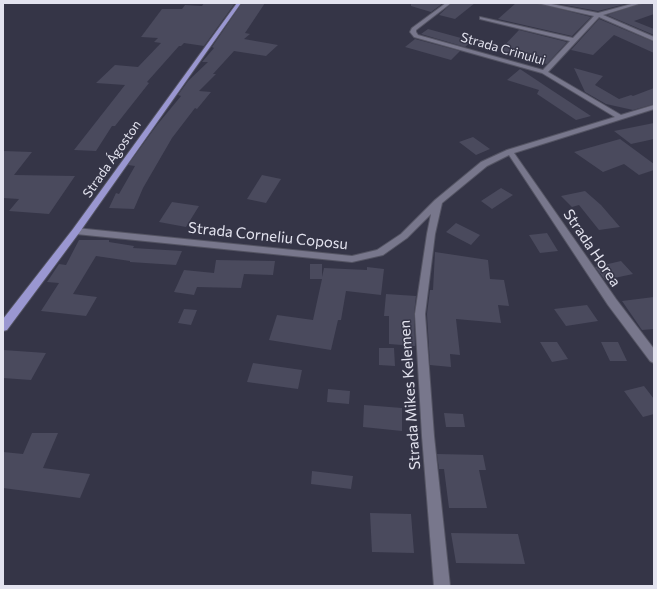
<!DOCTYPE html>
<meta charset="utf-8">
<style>
body{margin:0}
#map{position:relative;width:657px;height:589px;overflow:hidden;background:#353547;font-family:Commissioner,sans-serif}
canvas{display:block}
.frame{position:absolute;inset:0;border:4px solid #e3e3ef;pointer-events:none}
</style>
<div id="map">
<canvas width="657" height="589"></canvas>
<div class="frame"></div>
</div>
<script>
const ctx = document.querySelector('canvas').getContext('2d');
ctx.lineJoin = 'round';
function fillPath(path, color) {
  ctx.fillStyle = color;
  ctx.fill(path, 'evenodd');
}
function toPath(rows) {
  const path = new Path2D();
  for (const r of rows) {
    path.moveTo(r[0], r[1]);
    for (let i = 2; i < r.length; i += 2) path.lineTo(r[i], r[i + 1]);
  }
  return path;
}
function strokePath(path, color, width, dash) {
  ctx.strokeStyle = color;
  ctx.lineWidth = width;
  ctx.lineCap = dash ? 'butt' : 'round';
  ctx.setLineDash(dash || []);
  ctx.stroke(path);
}
function label(font, color, halo, rows, align = 'center') {
  ctx.font = font + ' Commissioner,sans-serif';
  ctx.lineWidth = 3;
  ctx.setLineDash([]);
  ctx.textBaseline = 'middle';
  ctx.strokeStyle = halo;
  ctx.fillStyle = color;
  for (const [text, x, y, turn = 0] of rows) {
    ctx.save();
    ctx.translate(x, y);
    ctx.rotate((+turn || 0) * Math.PI / 180);
    ctx.textAlign = isNaN(turn) ? turn : align;
    if (halo) ctx.strokeText(text, 0, 0);
    ctx.fillText(text, 0, 0);
    ctx.restore();
  }
}
const building = toPath([
 [204,3,235,3,204,46,184,43,181,46,179,46,147,82,149,83,115,126,112,126,96,151,74,150,125,85,96,83,115,65,138,67,161,43,154,42,158,38,141,37,162,9,182,9,185,5,202,6],
 [242,3,265,3,245,33,250,34,244,39,278,45,266,56,234,51,213,74,216,74,199,91,211,92,197,109,195,108,172,138,143,188,134,209,109,208,116,193,119,194,135,166,128,165,157,125,181,96,178,95,188,81,208,62,202,62,214,48,212,47],
 [411,3,443,3,431,12,411,6],
 [452,3,475,3,455,19,439,15],
 [516,3,536,3,591,17,572,36,498,19],
 [554,3,629,3,598,11],
 [643,3,654,3,654,14,634,21,654,29,654,35,607,15],
 [599,19,654,42,654,53,614,35,593,55,571,50],
 [428,29,472,41,465,47,421,34],
 [519,30,567,42,547,64,500,50],
 [415,39,460,51,451,60,405,47],
 [574,68,603,76,595,85,619,99,631,95,633,96,654,88,654,104,633,110,606,104,585,92],
 [520,69,553,91,591,116,576,120,537,94,539,90,507,80],
 [654,123,654,139,631,144,614,131],
 [473,137,490,149,476,155,459,142],
 [620,139,654,164,654,170,639,175,624,164,603,172,574,152],
 [3,151,32,152,14,175,75,176,49,214,9,211,19,199,3,198],
 [262,175,281,179,266,203,247,199],
 [501,188,513,195,492,209,481,201],
 [585,191,601,205,620,227,599,230,579,205,572,207,561,196],
 [172,202,199,206,186,227,159,222],
 [456,223,480,235,471,245,446,232],
 [547,233,558,251,540,253,529,235],
 [79,240,109,240,109,242,134,246,133,248,182,251,176,265,130,262,130,261,96,256,73,294,97,297,86,316,41,311,59,283,47,282,59,264,66,265],
 [435,252,488,260,490,279,504,280,509,306,498,305,501,323,456,319,460,355,450,354,451,367,430,365,427,314,430,290,433,290],
 [216,260,275,261,273,275,244,274,241,288,197,287,194,295,174,292,184,270,214,273],
 [621,261,633,274,605,280,595,267],
 [310,264,322,264,322,277,324,268,367,270,367,267,384,269,381,295,346,291,341,320,338,320,331,350,269,340,277,315,313,320,322,279,310,279],
 [386,294,416,296,414,314,415,346,389,344,389,316,384,316],
 [654,297,654,329,642,330,622,301],
 [587,305,598,321,566,326,554,309],
 [184,309,197,310,191,325,178,323],
 [540,342,557,342,568,359,552,362],
 [601,342,618,342,627,361,610,361],
 [379,348,394,348,395,366,379,365],
 [3,350,46,353,31,380,3,378],
 [253,363,302,370,298,389,247,382],
 [644,386,654,399,654,414,643,417,624,391],
 [328,389,350,391,349,404,327,402],
 [364,405,402,408,402,431,363,427],
 [444,413,463,414,465,427,446,427],
 [32,433,58,433,43,468,90,474,80,498,3,488,3,452,23,454],
 [437,454,483,455,486,470,479,470,487,508,449,508,444,469,439,469],
 [312,471,353,476,351,489,311,484],
 [370,513,411,514,414,553,372,552],
 [451,533,518,534,525,564,456,563]
]);
const minor = toPath([
 [446,3,451,3,416,30,416,32,418,35,543,70,570,41,480,19,480,17,573,38,594,16,537,3,546,3,598,13,635,3,642,3,603,15,654,37,654,41,599,17,548,72,621,115,654,105,654,109,514,153,616,299,654,349,654,363,650,361,608,305,509,155,487,166,442,203,435,234,425,314,434,436,450,586,434,586,422,436,415,314,427,234,431,214,407,238,383,255,352,262,76,234,72,231,76,228,352,256,377,250,401,234,435,200,481,162,507,150,615,117,542,73,414,37,410,32,412,28,446,3]
]);
const major = toPath([
 [237,3,241,3,79,233,7,330,3,331,3,319,73,229,237,3]
]);
const farStreetnames = [
 ["Strada Crinului",503,49,16],
 ["Strada Ágoston",112,159,-55]
];
const streetNames = [
 ["Strada Corneliu Coposu",268,236,6],
 ["Strada Horea",592,248,56],
 ["Strada Mikes Kelemen",410,395,-94]
];
fillPath(building, '#4a4a5d');
strokePath(minor, '#545463', 2);
strokePath(major, '#545463', 2);
fillPath(minor, '#78778c');
fillPath(major, '#9a97d1');
label('13px', '#e3e3ef', '#353547', farStreetnames);
label('15px', '#e3e3ef', '#353547', streetNames);
</script>
